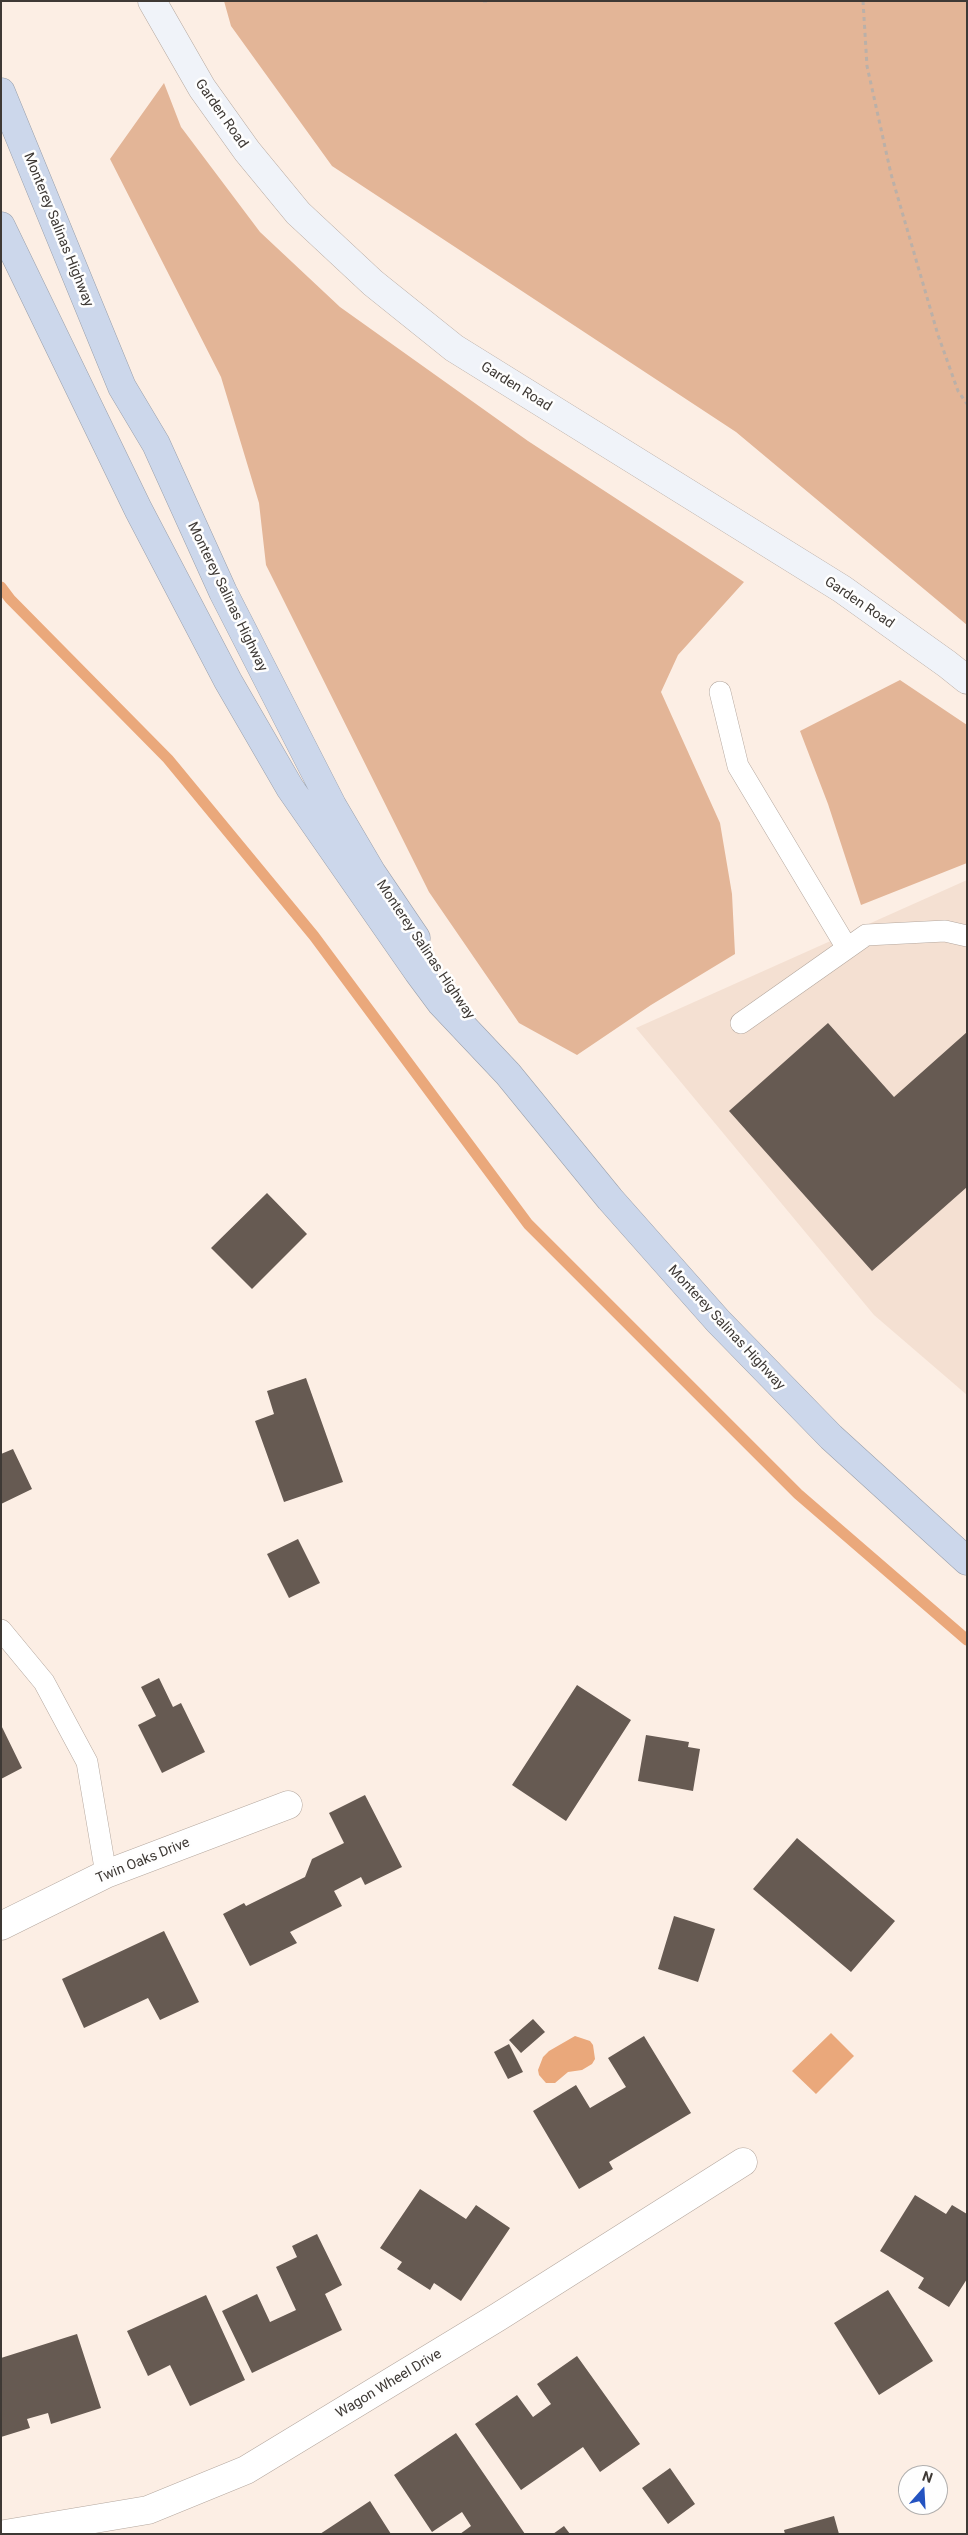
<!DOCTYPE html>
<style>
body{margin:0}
#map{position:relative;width:968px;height:2535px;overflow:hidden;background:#fceee4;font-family:Roboto,sans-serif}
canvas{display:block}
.frame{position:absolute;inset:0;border:2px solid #3e3935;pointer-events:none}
.north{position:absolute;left:898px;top:2465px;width:50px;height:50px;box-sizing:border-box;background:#fefefe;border:1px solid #b1afae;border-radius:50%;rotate:19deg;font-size:14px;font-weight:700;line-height:20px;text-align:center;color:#3e3935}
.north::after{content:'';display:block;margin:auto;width:18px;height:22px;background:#2453c1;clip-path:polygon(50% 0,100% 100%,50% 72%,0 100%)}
</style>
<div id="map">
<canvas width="968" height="2535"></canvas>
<div class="frame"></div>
<div class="north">N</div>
</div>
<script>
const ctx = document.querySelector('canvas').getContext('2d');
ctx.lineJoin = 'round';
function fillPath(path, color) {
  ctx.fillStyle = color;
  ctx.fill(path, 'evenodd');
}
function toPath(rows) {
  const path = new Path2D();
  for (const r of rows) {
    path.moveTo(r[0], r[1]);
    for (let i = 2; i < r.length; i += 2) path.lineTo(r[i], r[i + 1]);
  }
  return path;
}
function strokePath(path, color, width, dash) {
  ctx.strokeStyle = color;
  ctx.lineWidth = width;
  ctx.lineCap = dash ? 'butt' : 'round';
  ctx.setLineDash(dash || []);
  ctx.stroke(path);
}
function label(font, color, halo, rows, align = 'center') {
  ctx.font = font + ' Roboto,sans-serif';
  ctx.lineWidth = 5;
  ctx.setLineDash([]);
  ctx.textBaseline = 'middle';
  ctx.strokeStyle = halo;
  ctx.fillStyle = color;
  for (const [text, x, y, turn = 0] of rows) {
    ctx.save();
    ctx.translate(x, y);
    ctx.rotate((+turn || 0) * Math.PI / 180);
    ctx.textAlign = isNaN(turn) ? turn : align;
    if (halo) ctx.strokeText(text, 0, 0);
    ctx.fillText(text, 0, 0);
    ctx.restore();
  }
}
const built = toPath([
 [967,880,967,1395,874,1315,636,1028]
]);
const green = toPath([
 [224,1,967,1,967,625,736,432,332,166,231,26],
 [164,83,181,127,260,232,340,307,528,441,744,582,678,655,661,692,720,823,732,894,735,954,651,1005,577,1055,519,1023,429,892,266,565,259,503,221,377,110,159],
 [900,680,967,725,967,863,861,905,828,804,800,731]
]);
const water = toPath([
 [831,2033,854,2056,816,2094,792,2071],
 [575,2036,590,2041,593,2045,595,2059,592,2064,582,2070,568,2072,555,2083,546,2083,539,2075,538,2070,543,2057,549,2051]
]);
const stream = toPath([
 [1,587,10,599,168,759,314,936,528,1224,798,1494,967,1640]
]);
const building = toPath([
 [828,1023,894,1097,967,1032,967,1187,872,1271,729,1111],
 [267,1193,307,1234,252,1289,211,1248],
 [306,1378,343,1482,284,1502,255,1421,274,1414,267,1391],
 [13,1449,32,1489,1,1504,1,1454],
 [298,1539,320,1583,289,1598,267,1554],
 [159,1678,173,1707,181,1703,205,1752,162,1773,138,1725,156,1716,141,1687],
 [577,1685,631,1720,566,1821,512,1785],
 [1,1725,22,1768,1,1779],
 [646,1735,689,1742,688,1747,700,1749,693,1791,638,1781],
 [365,1795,402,1867,365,1885,361,1877,334,1891,342,1906,290,1932,297,1943,250,1966,223,1914,244,1903,246,1906,305,1877,312,1859,344,1843,329,1813],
 [797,1838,895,1921,851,1972,753,1889],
 [674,1916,715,1929,698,1982,658,1969],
 [164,1931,199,2002,160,2020,148,1998,84,2028,62,1979],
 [533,2019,545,2032,521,2053,509,2040],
 [644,2036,691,2113,609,2162,613,2169,579,2189,533,2111,576,2085,590,2108,626,2087,608,2058],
 [509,2044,523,2072,508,2079,494,2052],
 [420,2189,466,2219,476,2205,510,2228,461,2301,434,2283,430,2290,397,2269,402,2262,380,2248],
 [915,2195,946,2214,952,2205,967,2214,967,2279,949,2307,918,2288,924,2278,880,2251],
 [317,2234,342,2285,325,2294,342,2330,252,2373,222,2311,257,2294,270,2322,296,2310,276,2267,297,2257,292,2246],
 [888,2290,933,2361,879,2395,834,2323],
 [206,2295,245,2380,190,2406,170,2365,148,2376,127,2331],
 [77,2334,101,2408,51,2424,48,2413,27,2419,30,2428,1,2437,1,2358],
 [577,2356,640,2444,600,2472,583,2447,521,2490,475,2424,517,2395,533,2417,551,2404,537,2384],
 [456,2433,525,2534,460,2534,471,2526,462,2512,432,2532,394,2475],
 [670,2468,695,2504,668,2524,642,2488],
 [370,2501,391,2534,320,2534],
 [834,2516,839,2534,785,2534,784,2530],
 [564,2526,570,2534,553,2534]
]);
const path = toPath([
 [483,1,487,1],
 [863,1,867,66,891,174,938,335,958,391,967,404]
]);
const lane = toPath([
 [720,692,738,766,847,948],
 [741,1023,866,935,945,931,967,936],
 [1,1630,44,1682,87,1762,106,1874]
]);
const street = toPath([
 [1,1926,106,1874,288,1805],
 [5,2534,148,2510,246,2470,498,2317,743,2162]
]);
const secondary = toPath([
 [152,1,202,88,247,151,298,213,373,283,454,348,842,589,947,664,967,680]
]);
const highway = toPath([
 [1,92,122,387,156,444,223,592,332,805,372,873,416,938],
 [1,226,138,509,228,681,290,788,418,972,441,1003,508,1074,610,1199,718,1321,831,1437,967,1561]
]);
const streetNames = [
 ["Garden Road",221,114,55],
 ["Monterey Salinas Highway",58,230,68],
 ["Garden Road",516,387,32],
 ["Monterey Salinas Highway",227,597,64],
 ["Garden Road",859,603,34],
 ["Monterey Salinas Highway",425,950,56],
 ["Monterey Salinas Highway",726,1328,47],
 ["Twin Oaks Drive",143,1861,-22],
 ["Wagon Wheel Drive",389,2384,-31]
];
fillPath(built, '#f4e0d2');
fillPath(green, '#e3b597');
fillPath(water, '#eaa87b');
strokePath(stream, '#eaa87b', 11);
fillPath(building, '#665a52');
strokePath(lane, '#b4a79e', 22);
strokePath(street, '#b4a79e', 29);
strokePath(secondary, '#b4a79e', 29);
strokePath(highway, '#9aa0ab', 29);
strokePath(path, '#bbb0a8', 3, [4, 4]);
strokePath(lane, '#fff', 21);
strokePath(street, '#fff', 28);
strokePath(secondary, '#f0f3f9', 28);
strokePath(highway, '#ccd7eb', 28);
label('14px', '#3e3935', '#fefefe', streetNames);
</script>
